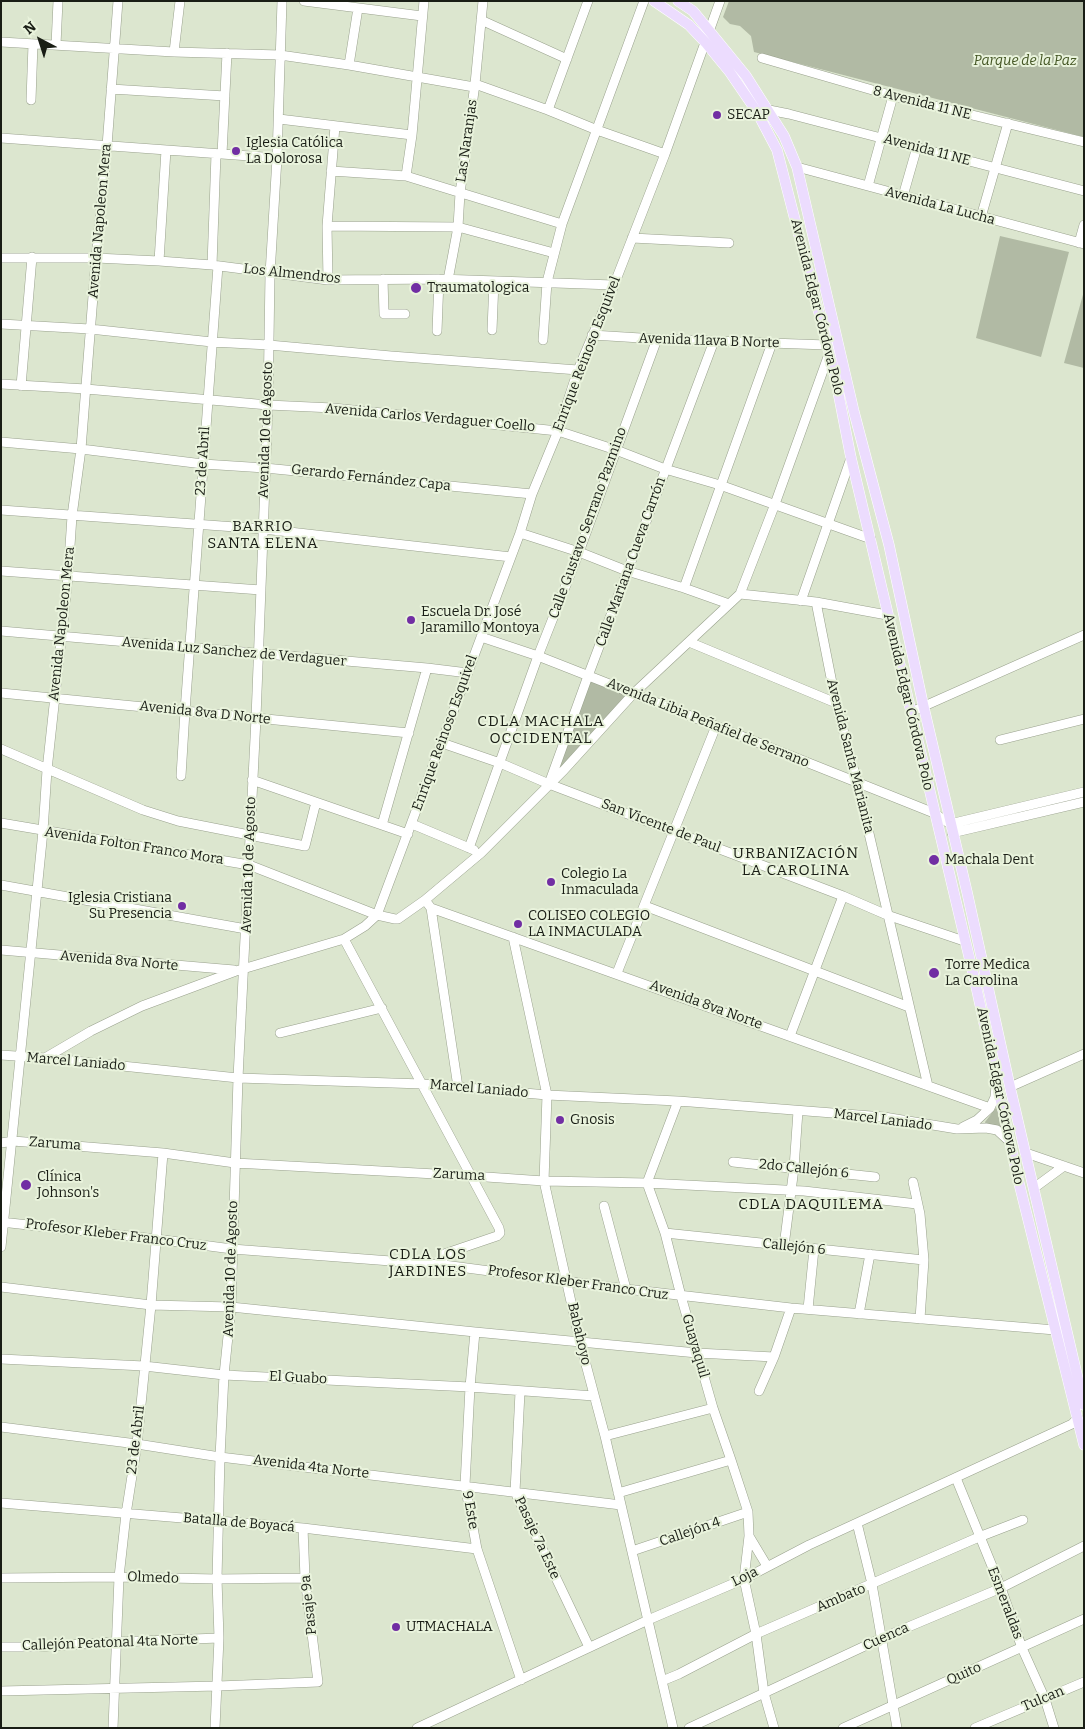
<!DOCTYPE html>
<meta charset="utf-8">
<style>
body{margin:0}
#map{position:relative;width:1085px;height:1729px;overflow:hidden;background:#dce6cf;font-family:Bitter,serif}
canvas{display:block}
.frame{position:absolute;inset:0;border:2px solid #191d15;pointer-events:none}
.north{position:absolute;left:15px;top:15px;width:50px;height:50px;-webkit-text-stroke:4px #e9f3dc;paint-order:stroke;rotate:320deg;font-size:14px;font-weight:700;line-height:20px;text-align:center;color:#191d15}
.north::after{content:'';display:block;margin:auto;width:18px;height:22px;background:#191d15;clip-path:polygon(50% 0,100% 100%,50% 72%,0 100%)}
</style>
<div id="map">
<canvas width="1085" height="1729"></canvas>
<div class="frame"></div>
<div class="north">N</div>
</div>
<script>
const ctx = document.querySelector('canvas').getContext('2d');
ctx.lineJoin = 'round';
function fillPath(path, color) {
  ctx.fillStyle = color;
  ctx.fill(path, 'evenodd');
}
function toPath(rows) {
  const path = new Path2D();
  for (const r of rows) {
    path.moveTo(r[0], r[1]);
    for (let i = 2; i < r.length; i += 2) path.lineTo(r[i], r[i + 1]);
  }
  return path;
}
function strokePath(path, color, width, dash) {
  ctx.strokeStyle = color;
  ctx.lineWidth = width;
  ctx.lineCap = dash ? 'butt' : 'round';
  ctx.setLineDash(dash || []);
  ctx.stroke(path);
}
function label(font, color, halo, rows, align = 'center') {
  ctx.font = font + ' Bitter,serif';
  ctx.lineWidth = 4;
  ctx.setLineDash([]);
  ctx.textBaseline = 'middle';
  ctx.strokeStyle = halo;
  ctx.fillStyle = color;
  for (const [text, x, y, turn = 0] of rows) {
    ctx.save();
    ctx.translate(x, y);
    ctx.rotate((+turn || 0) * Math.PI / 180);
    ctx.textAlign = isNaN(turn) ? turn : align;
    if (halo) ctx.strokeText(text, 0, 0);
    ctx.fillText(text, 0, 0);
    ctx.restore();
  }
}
const green = toPath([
 [729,1,1084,1,1084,137,754,52,751,36,740,26,730,24,723,17],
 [1000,236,1069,252,1041,357,976,338],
 [1084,291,1084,368,1064,363],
 [592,676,639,694,553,783],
 [999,1104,1006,1131,986,1125,985,1122]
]);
const minor = toPath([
 [304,1,422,16],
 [481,20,567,59],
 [1,42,174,52,280,55,349,65,474,87],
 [56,45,58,1],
 [174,52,180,1],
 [762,58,893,96,1084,142],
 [349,65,358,8],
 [475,84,548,110,597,130,665,154],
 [111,89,225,96],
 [31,100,33,44],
 [548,110,588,1],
 [769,110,789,114,1084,191],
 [279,119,412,135],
 [1,138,277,158],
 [222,154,227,53],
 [797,167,1084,244],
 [331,171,406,176,562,224],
 [406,176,412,135,424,1],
 [868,186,893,96],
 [903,196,917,147],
 [981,217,1008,123],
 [327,226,458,227,554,253],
 [632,238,729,243],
 [1079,243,1084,225],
 [1,258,96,258,159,261,212,265,328,280,439,279,614,285],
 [159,261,166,150],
 [212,265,216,154],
 [383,279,384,314,405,314],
 [328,280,327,226,335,126],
 [448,280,458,227,460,193,475,84,483,1],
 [1,324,90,329,212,342,269,345,391,356,578,370],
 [492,330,494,281],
 [437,331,439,279],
 [592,335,657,339,827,345],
 [543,340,547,282,562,224,644,1],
 [1,384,86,389,268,405,333,408,558,431,616,450,665,469,720,485,871,539],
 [21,386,32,257],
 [1,442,81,449,203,464,265,468,532,494],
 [1,510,263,529,511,557],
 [520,533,579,552,627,571,684,588,729,604],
 [1,571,261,590],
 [684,588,772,343],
 [740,594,816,602,887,615],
 [801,601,851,458],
 [816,602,836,703,857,782,928,1086],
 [1,631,427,668,468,673],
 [481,637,538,656,716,726,934,813,950,824,1084,792],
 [689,642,836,703],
 [1,693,409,733],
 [911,712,1084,635],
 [1000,740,1084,719],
 [442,743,500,763,549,784,843,896,887,915,964,941],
 [1,749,143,810,178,821,305,846,316,802],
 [181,776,185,711,218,266],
 [252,780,408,834],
 [550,781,588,676,714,341],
 [1,823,249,865,377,915,395,919,398,919,425,900,481,853,564,770,633,694,740,594,775,504,829,354],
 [412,824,474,850],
 [382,825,427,668],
 [952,833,1084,802],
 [469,848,538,656,579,552,657,339],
 [1,885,246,929],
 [425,900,431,908,990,1108],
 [645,906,909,1007],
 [431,908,458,1087],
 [513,937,547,1095,544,1181,580,1342,605,1436,673,1728],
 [344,939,499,1228,500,1233,497,1236,444,1254,442,1257,444,1265],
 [1,950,234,970],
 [617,973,716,726],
 [280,1033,382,1008],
 [790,1036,843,896],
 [1,1055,45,1058,238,1078,423,1084,547,1095,678,1101,884,1117,957,1129,986,1128,997,1130,1010,1142],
 [45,1058,91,1031,142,1006,236,971,344,939,365,926,377,915,520,533,532,494,558,431,578,370,614,285,665,154,720,1],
 [1010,1087,1084,1054],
 [678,1101,647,1183,665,1233,681,1296,713,1408,731,1460,748,1512,749,1536,767,1566],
 [963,1127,977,1120,990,1108,995,1097,996,1086],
 [1,1143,13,1141,163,1153,235,1163,472,1176,544,1181,647,1183,804,1191,917,1204],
 [1026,1153,1084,1173],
 [733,1162,875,1177],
 [913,1182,920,1214,924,1260,920,1319],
 [1034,1188,1064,1166],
 [604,1206,626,1289],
 [1,1222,156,1239,232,1249,444,1265,626,1289,791,1308,1055,1330,1066,1327],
 [665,1233,924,1260],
 [784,1246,794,1168,798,1111],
 [1,1247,43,831,47,770,68,576,72,516,81,449,96,258,107,146,118,1],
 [1,1287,151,1305,231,1307,475,1332,697,1353,774,1357],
 [808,1309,814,1249],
 [859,1314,870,1254],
 [475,1332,470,1387,465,1485,477,1549,521,1680],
 [1,1359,144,1366,224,1375,470,1387,594,1396],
 [759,1391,774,1357,791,1308],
 [520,1392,515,1492,589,1647],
 [1,1427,137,1444,220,1457,621,1505],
 [605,1436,713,1408],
 [956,1478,1001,1588,1022,1648,1045,1699,1054,1728],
 [618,1493,731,1460],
 [1,1503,303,1528,477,1549],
 [857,1523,872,1584,897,1728],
 [749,1536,744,1579,756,1634,764,1693,774,1728],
 [632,1551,748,1512],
 [1,1578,119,1577,217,1579,305,1578],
 [1,1647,35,1647,115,1642,219,1638],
 [662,1681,679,1674,756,1634,979,1537,1023,1520],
 [1,1691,218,1686,318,1682,305,1578,303,1528],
 [113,1728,119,1577,126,1514,137,1444,151,1305,163,1153],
 [215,1728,219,1638,217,1579,220,1457,224,1375,231,1307,238,1078,256,718,268,405,270,274,277,158,282,1],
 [417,1728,648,1620,744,1579,809,1545,1072,1424,1078,1418],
 [689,1728,882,1638,1001,1588,1084,1546],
 [843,1728,1084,1619],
 [975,1728,1084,1682]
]);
const major = toPath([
 [654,1,689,25,706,43,729,71,757,112,777,150,834,371,851,458,976,986,1018,1179,1084,1445],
 [678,1,693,11,746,76,784,136,797,167,854,412,889,545,923,704,967,892,1010,1087,1084,1405]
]);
const markers = [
 [717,115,5,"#712ea3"],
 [236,151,5,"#712ea3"],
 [416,288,6,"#712ea3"],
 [411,620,5,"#712ea3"],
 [934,860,6,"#712ea3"],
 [551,882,5,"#712ea3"],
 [182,906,5,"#712ea3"],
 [518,924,5,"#712ea3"],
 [934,973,6,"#712ea3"],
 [560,1120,5,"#712ea3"],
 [26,1185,6,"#712ea3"],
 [396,1627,5,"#712ea3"]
];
const parkNames = [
 ["Parque de la Paz",1025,61]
];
const streetNames = [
 ["8 Avenida 11 NE",922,103,14],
 ["Las Naranjas",467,141,-82],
 ["Avenida 11 NE",927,150,15],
 ["Avenida La Lucha",940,206,15],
 ["Avenida Napoleon Mera",100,221,-85],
 ["Los Almendros",292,274,6],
 ["Avenida Edgar Córdova Polo",817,307,76],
 ["Avenida 11ava B Norte",709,341,2],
 ["Enrique Reinoso Esquivel",587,354,-69],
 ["Avenida Carlos Verdaguer Coello",430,418,5],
 ["Avenida 10 de Agosto",266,430,-88],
 ["23 de Abril",203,461,-86],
 ["Gerardo Fernández Capa",371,478,6],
 ["Calle Gustavo Serrano Pazmino",588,523,-70],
 ["Calle Mariana Cueva Carrón",631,562,-70],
 ["Avenida Napoleon Mera",62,624,-84],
 ["Avenida Luz Sanchez de Verdaguer",234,652,5],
 ["Avenida Edgar Córdova Polo",908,702,77],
 ["Avenida 8va D Norte",205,713,6],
 ["Avenida Libia Peñafiel de Serrano",708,723,22],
 ["Enrique Reinoso Esquivel",445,733,-70],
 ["Avenida Santa Marianita",850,756,76],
 ["San Vicente de Paul",661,826,21],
 ["Avenida Folton Franco Mora",134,846,9],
 ["Avenida 10 de Agosto",249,865,-88],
 ["Avenida 8va Norte",119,961,5],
 ["Avenida 8va Norte",706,1005,20],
 ["Marcel Laniado",76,1062,5],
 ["Marcel Laniado",479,1089,5],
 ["Avenida Edgar Córdova Polo",1000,1096,78],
 ["Marcel Laniado",883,1120,7],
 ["Zaruma",55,1144,4],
 ["2do Callejón 6",804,1169,6],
 ["Zaruma",459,1175,3],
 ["Profesor Kleber Franco Cruz",116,1235,7],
 ["Callejón 6",794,1247,6],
 ["Avenida 10 de Agosto",231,1269,-88],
 ["Profesor Kleber Franco Cruz",578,1283,8],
 ["Babahoyo",579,1334,77],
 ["Guayaquil",695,1346,74],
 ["El Guabo",298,1378,3],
 ["23 de Abril",136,1440,-83],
 ["Avenida 4ta Norte",311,1467,7],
 ["9 Este",470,1510,80],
 ["Batalla de Boyacá",239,1523,5],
 ["Callejón 4",690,1532,-19],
 ["Pasaje 7a Este",537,1538,65],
 ["Loja",745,1577,-26],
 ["Olmedo",153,1578,2],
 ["Ambato",841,1598,-23],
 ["Esmeraldas",1005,1603,69],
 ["Pasaje 9a",309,1605,-96],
 ["Cuenca",886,1637,-24],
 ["Callejón Peatonal 4ta Norte",110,1643,-2],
 ["Quito",964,1674,-24],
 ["Tulcan",1043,1699,-23]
];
const poiNames = [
 ["SECAP",727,115],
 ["Iglesia Católica",246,143],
 ["La Dolorosa",246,159],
 ["Traumatologica",427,288],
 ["Escuela Dr. José",421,612],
 ["Jaramillo Montoya",421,628],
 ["Machala Dent",945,860],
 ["Colegio La",561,874],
 ["Inmaculada",561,890],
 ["Iglesia Cristiana",172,898,"right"],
 ["Su Presencia",172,914,"right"],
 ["COLISEO COLEGIO",528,916],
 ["LA INMACULADA",528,932],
 ["Torre Medica",945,965],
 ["La Carolina",945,981],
 ["Gnosis",570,1120],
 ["Clínica",37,1177],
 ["Johnson's",37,1193],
 ["UTMACHALA",406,1627]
];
const neighbourhoodNames = [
 ["BARRIO",263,527],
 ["SANTA ELENA",263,544],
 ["CDLA MACHALA",541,722],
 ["OCCIDENTAL",541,739],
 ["URBANIZACIÓN",796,854],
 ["LA CAROLINA",796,871],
 ["CDLA DAQUILEMA",811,1205],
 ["CDLA LOS",428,1255],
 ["JARDINES",428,1272]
];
fillPath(green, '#b1baa4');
strokePath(minor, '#99a18d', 10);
strokePath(major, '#fff', 11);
strokePath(minor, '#fff', 9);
strokePath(major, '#ecdcfe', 10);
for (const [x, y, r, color] of markers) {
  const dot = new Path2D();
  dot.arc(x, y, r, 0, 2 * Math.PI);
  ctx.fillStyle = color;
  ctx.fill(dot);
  strokePath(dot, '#e9f3dc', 2);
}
label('italic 14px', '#445624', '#e9f3dc', parkNames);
label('14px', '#191d15', '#e9f3dc', streetNames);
label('14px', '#191d15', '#e9f3dc', poiNames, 'left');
ctx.letterSpacing = '1px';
label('15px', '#191d15', '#e9f3dc', neighbourhoodNames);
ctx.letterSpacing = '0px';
</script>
